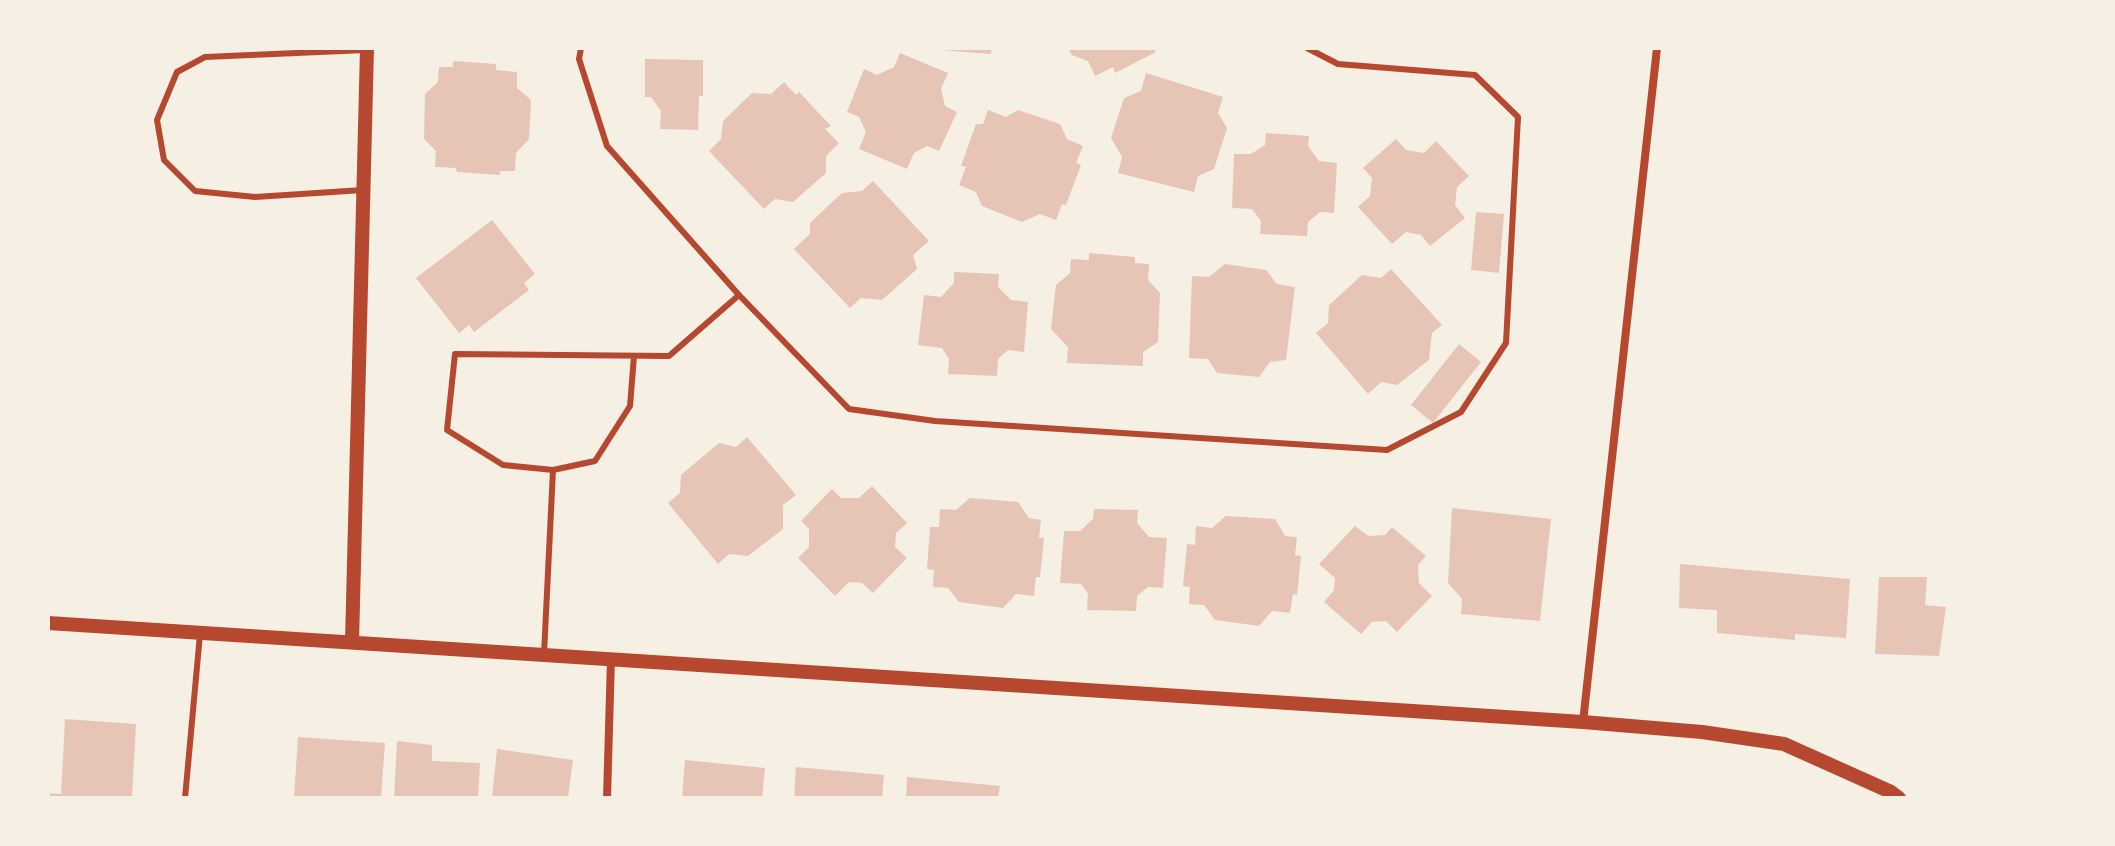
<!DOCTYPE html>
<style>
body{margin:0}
#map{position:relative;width:2115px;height:846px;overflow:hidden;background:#f6efe4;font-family:"Golos Text",sans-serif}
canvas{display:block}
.frame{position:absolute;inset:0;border:50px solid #f6efe4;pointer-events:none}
</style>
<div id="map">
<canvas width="2115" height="846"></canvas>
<div class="frame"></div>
</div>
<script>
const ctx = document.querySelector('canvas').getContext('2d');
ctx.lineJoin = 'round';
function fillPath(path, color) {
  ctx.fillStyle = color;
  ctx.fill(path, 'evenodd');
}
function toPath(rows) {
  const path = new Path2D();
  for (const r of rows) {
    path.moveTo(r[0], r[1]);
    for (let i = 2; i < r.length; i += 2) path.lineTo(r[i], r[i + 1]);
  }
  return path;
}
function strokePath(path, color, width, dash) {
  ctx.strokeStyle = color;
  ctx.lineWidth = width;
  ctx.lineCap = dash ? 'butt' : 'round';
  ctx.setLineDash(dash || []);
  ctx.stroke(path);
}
const building = toPath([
 [940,48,992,48,991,54,940,50],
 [1068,48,1154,48,1156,52,1115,73,1113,67,1095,76,1088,61,1072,55],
 [900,53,948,73,941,89,945,106,957,112,939,151,927,146,914,153,907,169,859,149,866,132,859,117,847,112,864,69,877,75,894,67],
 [645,59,703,60,703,96,699,96,698,130,660,129,661,111,651,97,645,97],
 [453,61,496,64,496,70,517,72,517,88,531,100,529,139,516,153,515,171,500,171,500,175,457,172,456,168,435,167,436,151,424,139,425,94,438,82,439,67,453,67],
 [1146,73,1223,97,1218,113,1227,128,1214,169,1198,176,1194,192,1118,173,1122,157,1111,138,1124,98,1141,91],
 [784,82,796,95,799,92,831,126,825,129,839,143,826,156,826,173,793,202,775,199,764,209,709,151,721,139,723,121,752,93,771,94],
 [988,110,1006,117,1018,110,1060,124,1067,139,1083,146,1076,163,1081,165,1066,205,1062,204,1056,220,1040,214,1022,222,982,206,976,192,959,185,966,167,961,166,976,124,983,124],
 [1266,133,1309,136,1308,146,1319,161,1337,163,1334,213,1320,212,1308,222,1307,236,1260,234,1261,221,1252,209,1232,208,1234,154,1251,154,1265,145],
 [1396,139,1406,150,1424,153,1436,141,1469,176,1457,187,1455,205,1465,218,1430,246,1421,235,1406,232,1392,244,1358,207,1370,196,1372,178,1363,168],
 [873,181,929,241,913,255,917,269,882,300,861,298,850,308,794,249,810,234,810,223,842,193,862,191],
 [1476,212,1504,214,1499,273,1471,270],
 [492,220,535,274,524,283,529,290,474,332,469,325,459,333,416,278],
 [1089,253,1135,257,1135,263,1149,264,1148,280,1160,293,1158,342,1143,352,1143,366,1067,363,1068,347,1051,329,1056,285,1070,273,1071,259,1089,260],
 [1225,264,1266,270,1277,284,1295,287,1286,360,1270,362,1259,377,1217,373,1208,359,1189,358,1192,276,1209,277],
 [1391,269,1442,325,1432,333,1429,360,1397,385,1381,382,1368,394,1316,333,1328,323,1329,305,1362,275,1381,278],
 [954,272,999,274,998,287,1011,300,1028,302,1024,352,1008,350,998,359,997,376,948,374,949,359,942,348,918,345,924,295,941,297,954,283],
 [1459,344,1481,362,1433,423,1411,405],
 [747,437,796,495,783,505,783,529,748,556,729,554,718,564,668,503,680,493,681,475,719,443,736,447],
 [872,486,907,523,896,533,895,547,907,558,873,593,862,583,849,582,835,596,798,558,809,547,809,529,801,521,832,489,841,498,859,498],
 [970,498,1018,502,1029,518,1041,520,1039,538,1044,538,1040,577,1036,577,1034,596,1016,594,1003,608,959,602,948,588,933,587,934,570,927,569,930,527,939,527,940,509,956,510],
 [1452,508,1551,519,1540,621,1461,614,1462,599,1448,583],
 [1094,509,1138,510,1137,523,1149,537,1167,538,1163,588,1148,587,1137,596,1136,611,1087,610,1088,594,1081,584,1060,583,1064,531,1080,531,1093,519],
 [1226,516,1275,519,1285,536,1297,537,1295,555,1301,556,1297,595,1293,594,1290,613,1272,611,1259,626,1215,620,1204,605,1189,604,1190,587,1183,586,1187,544,1195,545,1196,526,1212,528],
 [1355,526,1368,536,1385,535,1392,527,1426,556,1418,565,1419,583,1432,596,1397,632,1386,621,1372,622,1361,634,1324,602,1334,590,1335,578,1319,564],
 [1680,564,1850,579,1846,638,1795,634,1795,640,1717,633,1717,610,1679,608],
 [1879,577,1927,577,1925,605,1946,607,1939,656,1875,654],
 [65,719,136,724,132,798,48,798,48,793,61,794],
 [298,737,385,743,381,798,294,798],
 [397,741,432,745,432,761,480,763,478,798,394,798],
 [497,749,573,760,568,798,492,798],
 [685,760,765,768,762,798,682,798],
 [796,767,884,775,882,798,794,798],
 [907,777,1000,786,998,798,906,798]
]);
const service = toPath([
 [581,48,579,59,607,146,739,295,849,409,935,421,1387,450,1461,412,1506,343,1518,117,1475,75,1338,64,1307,48],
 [363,190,255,197,195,191,164,160,157,120,177,72,205,57,365,50],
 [553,470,595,461,630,406,634,356],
 [544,654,553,470,503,465,447,430,455,354,669,356,739,295],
 [185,798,200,634]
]);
const minor = toPath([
 [1583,722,1657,48],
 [607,798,611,659]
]);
const tertiary = toPath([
 [48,623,1583,722,1702,732,1784,744,1891,792,1899,798],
 [352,642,367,48]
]);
fillPath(building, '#e6c5b7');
strokePath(service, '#b5482f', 6);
strokePath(minor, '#b5482f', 8);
strokePath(tertiary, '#b5482f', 14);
</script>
